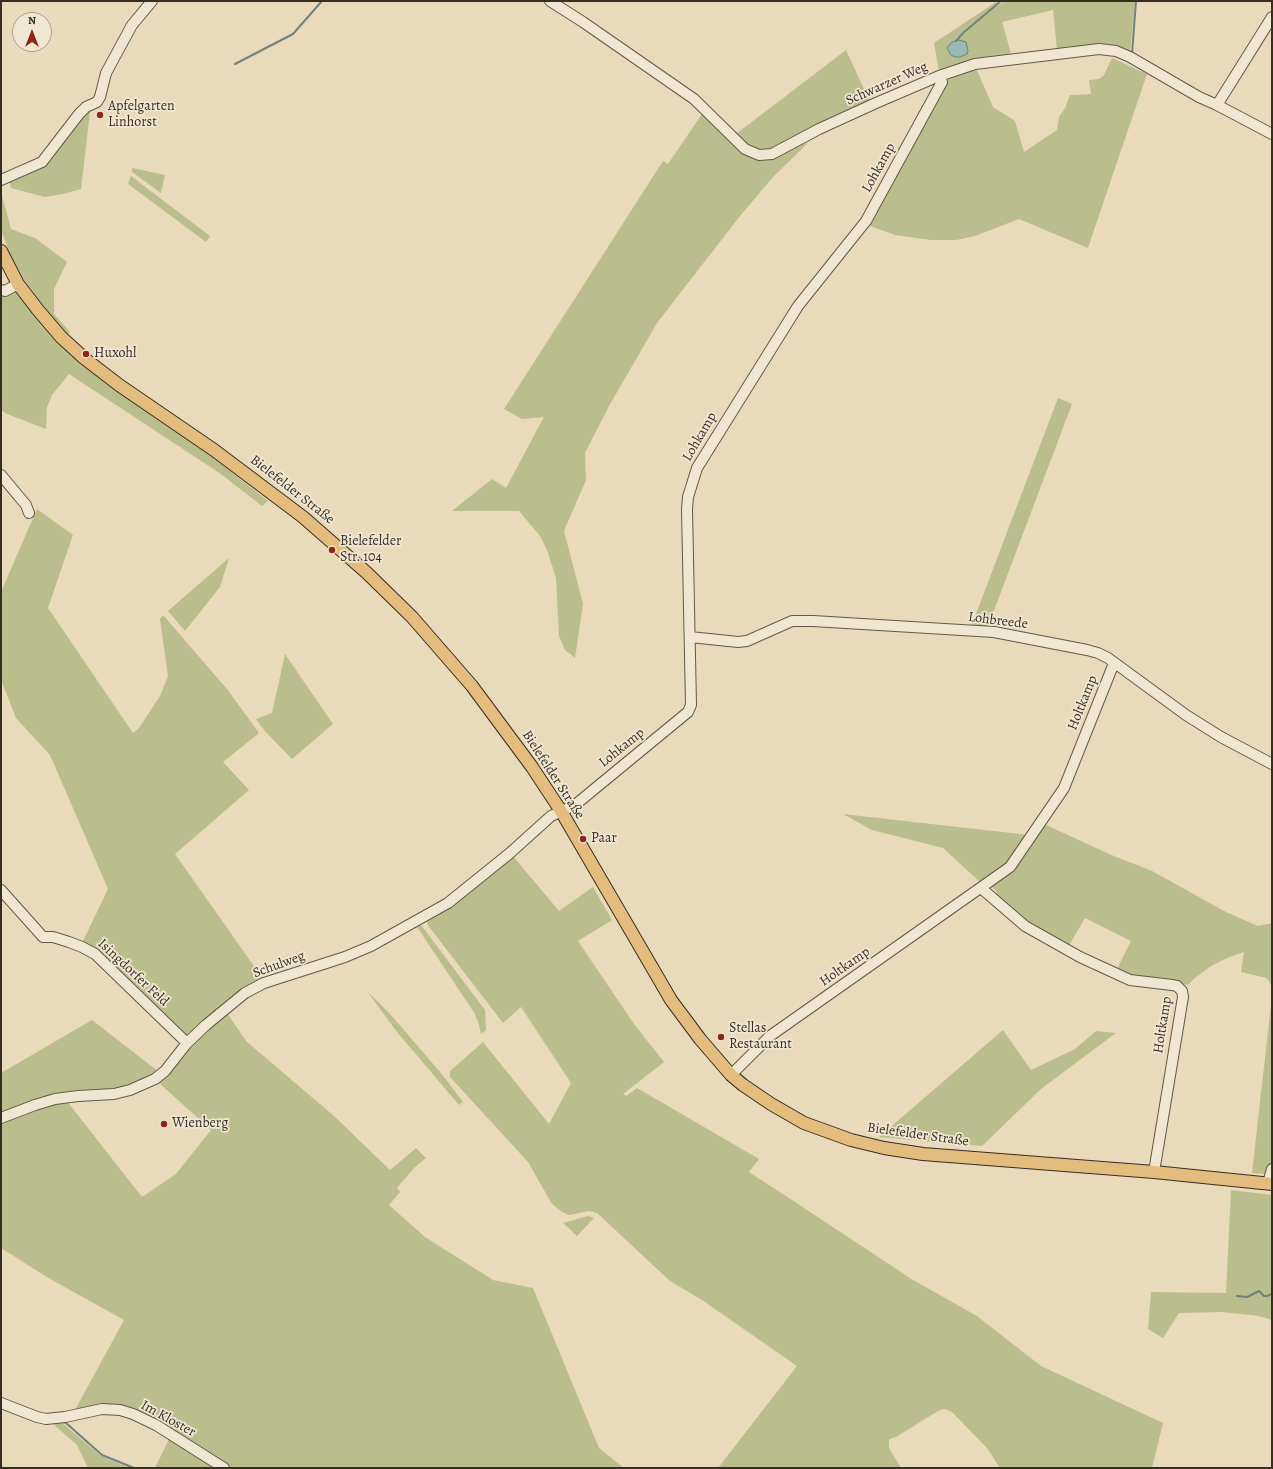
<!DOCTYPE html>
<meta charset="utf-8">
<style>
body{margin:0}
#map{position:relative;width:1273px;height:1469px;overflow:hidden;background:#e8dabb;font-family:Alegreya,serif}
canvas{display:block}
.frame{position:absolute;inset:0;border:2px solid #372e23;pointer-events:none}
.north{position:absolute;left:12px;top:12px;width:40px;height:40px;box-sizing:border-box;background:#f0e7d3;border:1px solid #a69d8d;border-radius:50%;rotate:0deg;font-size:11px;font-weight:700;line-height:16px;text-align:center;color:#372e23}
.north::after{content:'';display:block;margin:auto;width:14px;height:18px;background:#8f2418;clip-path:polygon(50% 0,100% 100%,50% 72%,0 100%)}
</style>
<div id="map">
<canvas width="1273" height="1469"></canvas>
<div class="frame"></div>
<div class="north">N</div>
</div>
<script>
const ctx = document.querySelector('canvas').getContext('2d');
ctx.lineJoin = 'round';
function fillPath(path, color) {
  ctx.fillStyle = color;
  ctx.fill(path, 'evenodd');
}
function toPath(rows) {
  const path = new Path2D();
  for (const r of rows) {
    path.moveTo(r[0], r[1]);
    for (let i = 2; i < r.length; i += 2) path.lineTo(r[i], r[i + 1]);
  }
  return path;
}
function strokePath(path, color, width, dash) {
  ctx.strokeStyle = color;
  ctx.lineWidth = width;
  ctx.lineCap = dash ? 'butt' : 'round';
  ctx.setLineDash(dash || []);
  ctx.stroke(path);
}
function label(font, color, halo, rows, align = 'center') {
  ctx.font = font + ' Alegreya,serif';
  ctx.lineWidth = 3.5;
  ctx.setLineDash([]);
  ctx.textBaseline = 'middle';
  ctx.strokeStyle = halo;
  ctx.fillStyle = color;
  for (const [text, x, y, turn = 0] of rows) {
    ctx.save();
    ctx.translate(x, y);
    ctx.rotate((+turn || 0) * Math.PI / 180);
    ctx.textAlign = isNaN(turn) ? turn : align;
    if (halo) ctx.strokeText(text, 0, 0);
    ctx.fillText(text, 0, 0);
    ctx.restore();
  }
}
const green = toPath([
 [1005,1,1135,1,1130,53,1057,51,1053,10,1002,22,1012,57,939,72,934,43,996,2,997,6],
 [846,50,870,102,771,150,759,151,746,147,736,134],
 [1112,58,1147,74,1088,248,1019,219,975,236,956,240,931,240,895,235,870,226,945,84,952,75,976,68,993,107,1015,121,1024,152,1057,130,1059,117,1065,108,1070,95,1091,94,1089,80,1099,79,1104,75],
 [704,111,758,159,799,144,808,143,773,177,740,216,657,323,609,406,585,453,586,480,564,531,583,604,575,658,565,650,559,636,556,578,547,550,540,536,519,511,452,511,492,479,506,488,544,417,522,419,504,409,663,161,668,164],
 [85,112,90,112,81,189,63,194,45,197,11,188,9,180,42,164],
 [132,168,165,175,161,193,132,172],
 [131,176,210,236,206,242,128,184],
 [1,192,11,229,35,238,67,262,54,289,54,314,70,332,68,334,52,318,25,281,10,254,1,230],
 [16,292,58,341,116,390,211,456,268,501,262,506,221,474,69,374,52,395,47,407,46,429,7,414,1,410,1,294],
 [1058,398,1072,404,987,629,971,627],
 [37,509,73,535,48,608,133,733,139,728,160,696,168,676,160,619,163,615,227,689,259,733,223,762,249,790,175,854,263,979,186,1039,82,943,108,889,50,755,16,718,1,680,1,592],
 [229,558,220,587,185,631,168,611],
 [285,654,333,724,292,759,264,730,256,719,272,713],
 [843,814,1029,835,1008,865,980,882,943,848,872,830],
 [1044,824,1109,854,1152,871,1226,912,1258,926,1272,923,1272,987,1267,978,1241,972,1244,952,1227,958,1211,966,1196,977,1188,985,1179,984,1130,977,1116,971,1131,941,1085,918,1068,947,1026,924,994,896,997,892,990,885],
 [512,855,559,911,593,887,612,920,578,941,634,1024,664,1062,623,1094,626,1096,637,1088,759,1159,749,1172,792,1200,913,1280,977,1316,1041,1366,1163,1423,1152,1468,1000,1468,987,1448,951,1411,944,1409,938,1411,896,1437,889,1439,889,1448,901,1468,718,1468,797,1366,702,1300,670,1281,597,1213,589,1211,569,1215,562,1212,552,1204,528,1162,450,1077,450,1071,483,1042,549,1124,571,1083,521,1007,503,1023,427,924,428,920],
 [421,925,485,1010,486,1030,481,1034,479,1025,475,1014,417,927],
 [367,991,391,1015,440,1072,463,1102,459,1105,397,1032],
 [1272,996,1272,1164,1266,1174,1252,1173],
 [227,1013,246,1041,334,1116,390,1170,416,1148,426,1158,413,1169,397,1188,400,1192,389,1205,425,1237,493,1280,533,1288,599,1448,624,1468,229,1468,158,1423,100,1406,75,1410,124,1320,45,1276,1,1248,1,1121,66,1100,142,1197,176,1174,211,1130,157,1081,201,1034],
 [92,1020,159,1072,142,1082,1,1115,1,1073],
 [1003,1030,1031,1070,1075,1049,1096,1031,1116,1033,1041,1089,982,1146,879,1137],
 [1231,1190,1272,1195,1272,1320,1259,1316,1222,1312,1179,1313,1163,1338,1148,1329,1151,1292,1226,1293],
 [588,1216,594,1218,577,1236,563,1223],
 [61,1422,101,1456,129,1468,88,1468,77,1445,52,1423],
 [170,1437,219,1468,155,1468]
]);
const water = toPath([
 [959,40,966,42,968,51,967,54,960,57,955,57,951,55,947,48,952,42,959,40]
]);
const stream = toPath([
 [956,41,963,33,1001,1],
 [1132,54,1136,1],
 [235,64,293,34,322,1],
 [1237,1296,1247,1297,1259,1291,1264,1296,1267,1296,1272,1294],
 [63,1422,66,1423,102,1455,134,1468]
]);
const minor = toPath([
 [550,1,583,22,694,99,745,149,759,155,772,154,819,129,876,103,939,76,975,64,1099,49,1116,51,1130,57,1199,97,1217,105,1272,134],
 [1217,105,1272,17],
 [1,180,42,162,79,114,86,107,97,102,100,97,106,73,132,25,152,1],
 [1,290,5,291,18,284],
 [1,475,26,505,29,513],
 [690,637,738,642,747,641,792,621,813,621,994,632,1087,650,1098,653,1108,658,1186,715,1221,737,1272,764],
 [981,888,1025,926,1080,957,1130,980,1172,985,1177,986,1182,991,1183,997,1154,1172],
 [1,890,43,937,53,937,69,942,82,947,95,954,187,1043],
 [731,1075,770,1036,1010,867,1064,788,1114,663],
 [1,1118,35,1105,55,1099,78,1096,114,1094,130,1090,155,1079,165,1071,187,1043,206,1025,245,993,264,983,345,957,371,946,448,903,510,853,551,816,575,805,688,712,691,705,687,509,688,497,697,468,798,306,866,221,942,82,939,76],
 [1268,1183,1272,1169],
 [1,1403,37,1417,46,1419,65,1417,102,1409,120,1410,133,1414,156,1425,224,1468]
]);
const major = toPath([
 [1,251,18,284,38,310,61,337,84,358,119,385,214,450,303,517,367,573,412,617,472,686,532,767,561,811,671,1000,700,1039,731,1075,743,1085,771,1104,804,1123,851,1140,884,1148,923,1154,1154,1172,1272,1184]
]);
const markers = [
 [100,115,4,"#8f2418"],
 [86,354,4,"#8f2418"],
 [332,550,4,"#8f2418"],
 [583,839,4,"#8f2418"],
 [721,1037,4,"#8f2418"],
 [164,1124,4,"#8f2418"]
];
const streetNames = [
 ["Schwarzer Weg",887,84,-24],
 ["Lohkamp",879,168,-61],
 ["Lohkamp",700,437,-60],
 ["Bielefelder Straße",292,490,38],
 ["Lohbreede",998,621,7],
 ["Holtkamp",1083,703,-68],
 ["Lohkamp",622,748,-39],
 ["Bielefelder Straße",553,775,57],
 ["Schulweg",279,965,-20],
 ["Holtkamp",845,967,-35],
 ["Isingdorfer Feld",133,973,43],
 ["Holtkamp",1163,1025,-81],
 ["Bielefelder Straße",918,1135,8],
 ["Im Kloster",168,1419,29]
];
const poiNames = [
 ["Apfelgarten",108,107],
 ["Linhorst",108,123],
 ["Huxohl",94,354],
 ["Bielefelder",340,542],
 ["Str. 104",340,558],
 ["Paar",591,839],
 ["Stellas",729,1029],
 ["Restaurant",729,1045],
 ["Wienberg",172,1124]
];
fillPath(green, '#babe8d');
fillPath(water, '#98bab7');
strokePath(water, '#71827c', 1);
strokePath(stream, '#71827c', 2);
strokePath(minor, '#635949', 12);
strokePath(major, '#372e23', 14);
strokePath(minor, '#f0e7d3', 10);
strokePath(major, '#e4bd7e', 12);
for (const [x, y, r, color] of markers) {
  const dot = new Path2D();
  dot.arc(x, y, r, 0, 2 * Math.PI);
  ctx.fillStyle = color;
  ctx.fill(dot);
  strokePath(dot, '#f0e7d3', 1.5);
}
label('14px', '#372e23', '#f0e7d3', streetNames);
label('14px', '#372e23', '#f0e7d3', poiNames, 'left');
</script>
